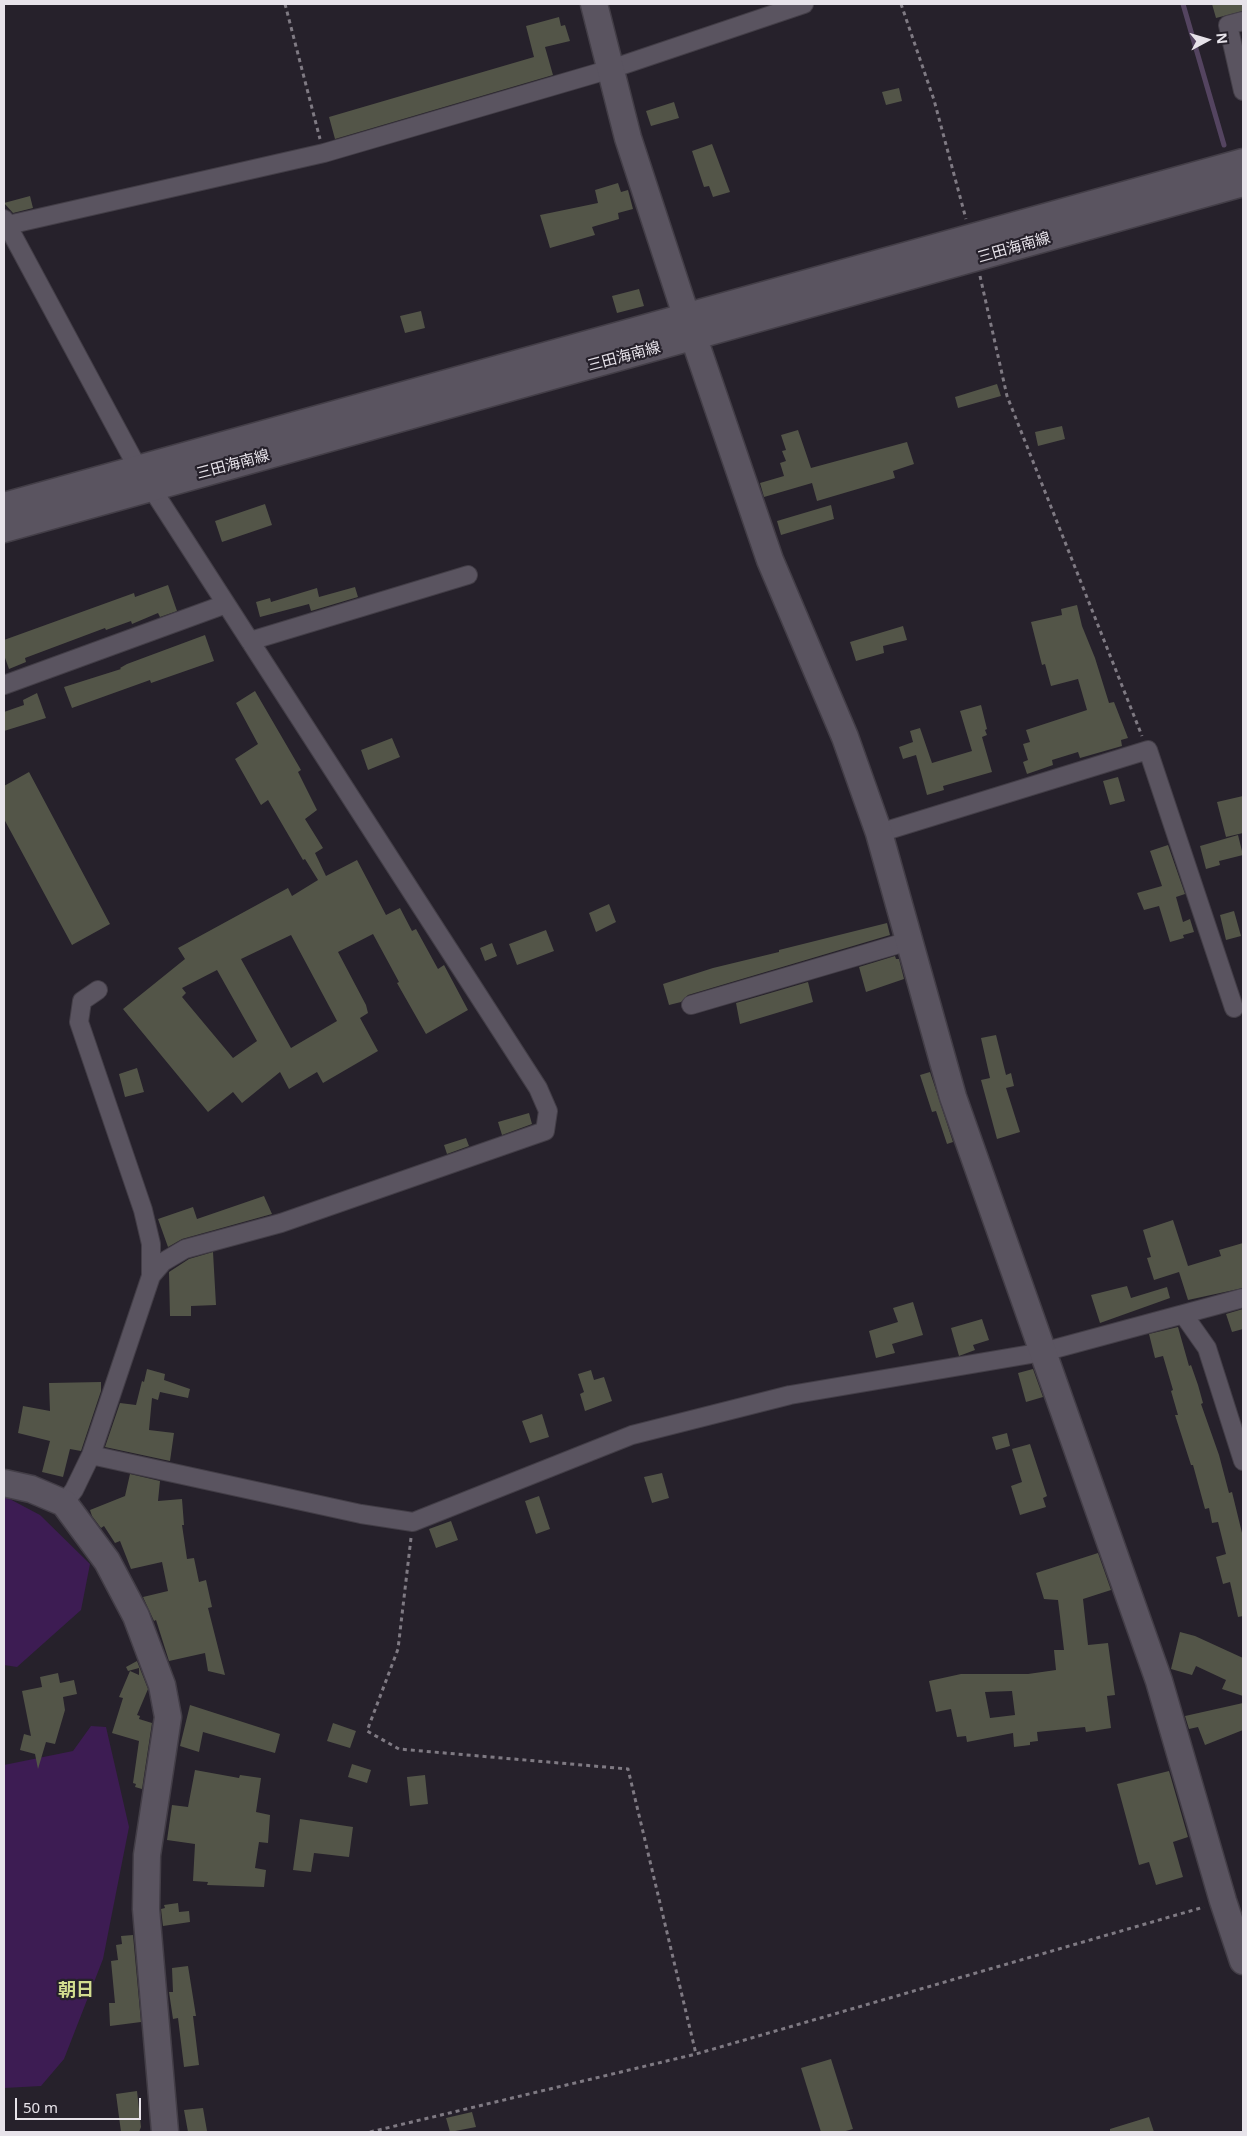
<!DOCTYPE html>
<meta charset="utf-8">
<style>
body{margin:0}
#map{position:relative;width:1247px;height:2136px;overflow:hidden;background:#26212b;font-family:"Noto Sans",sans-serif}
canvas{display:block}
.frame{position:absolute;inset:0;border:5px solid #e7e3ea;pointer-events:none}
.north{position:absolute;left:1182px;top:15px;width:50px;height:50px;-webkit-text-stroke:4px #26212b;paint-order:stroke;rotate:84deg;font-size:14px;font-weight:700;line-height:20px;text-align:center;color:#e7e3ea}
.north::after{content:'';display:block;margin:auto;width:18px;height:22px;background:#e7e3ea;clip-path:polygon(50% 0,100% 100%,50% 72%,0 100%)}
.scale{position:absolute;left:15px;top:2098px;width:126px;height:22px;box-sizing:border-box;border:2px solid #e7e3ea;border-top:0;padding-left:6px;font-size:15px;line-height:18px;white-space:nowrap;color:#e7e3ea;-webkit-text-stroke:4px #26212b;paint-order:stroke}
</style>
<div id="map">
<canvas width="1247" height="2136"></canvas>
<div class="frame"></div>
<div class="north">N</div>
<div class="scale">50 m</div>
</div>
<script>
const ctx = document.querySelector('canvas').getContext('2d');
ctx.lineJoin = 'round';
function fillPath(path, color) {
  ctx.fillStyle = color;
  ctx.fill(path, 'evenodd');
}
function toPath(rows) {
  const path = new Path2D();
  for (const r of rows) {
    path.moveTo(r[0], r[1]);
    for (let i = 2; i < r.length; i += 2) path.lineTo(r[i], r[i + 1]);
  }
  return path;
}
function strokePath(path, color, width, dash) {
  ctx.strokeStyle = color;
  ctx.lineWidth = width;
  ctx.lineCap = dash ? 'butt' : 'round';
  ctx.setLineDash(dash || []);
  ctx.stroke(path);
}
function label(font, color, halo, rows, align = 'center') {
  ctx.font = font + ' "Noto Sans","Noto Sans JP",sans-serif';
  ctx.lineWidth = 4.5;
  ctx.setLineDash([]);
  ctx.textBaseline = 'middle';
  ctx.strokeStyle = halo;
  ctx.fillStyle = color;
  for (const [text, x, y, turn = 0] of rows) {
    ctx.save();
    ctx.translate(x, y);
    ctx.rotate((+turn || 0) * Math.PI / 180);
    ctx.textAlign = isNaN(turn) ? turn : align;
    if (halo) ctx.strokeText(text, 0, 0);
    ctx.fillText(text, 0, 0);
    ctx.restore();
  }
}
const green = toPath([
 [4,1496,40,1515,90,1564,81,1610,17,1667,4,1665],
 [91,1726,106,1727,129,1827,103,1959,64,2059,41,2086,4,2088,4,1765,73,1751]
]);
const stream = toPath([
 [1183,4,1224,145]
]);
const building = toPath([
 [1212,4,1243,4,1243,11,1216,18],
 [559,17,561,26,565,25,570,41,545,47,553,75,335,139,329,117,534,57,526,26],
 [899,88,902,101,886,105,882,92],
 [674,102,679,118,651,126,646,111],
 [712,144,730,192,713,197,709,186,704,187,692,151],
 [618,183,621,192,628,190,633,209,618,213,619,219,592,227,595,235,550,248,540,215,598,203,595,190],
 [30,196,33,208,13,213,4,203],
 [639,289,644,306,617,313,612,296],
 [421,311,425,328,405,333,400,316],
 [997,384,1001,396,958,408,955,397],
 [1062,426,1065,439,1038,446,1035,432],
 [798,430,811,468,907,442,914,464,893,471,895,478,817,501,812,483,764,497,760,483,784,476,780,463,786,461,782,451,786,450,781,435],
 [265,504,272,525,222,542,215,521],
 [831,505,834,519,781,535,777,521],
 [168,585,177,611,160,617,158,613,132,624,131,621,106,630,105,628,25,658,26,662,9,669,4,655,4,640,134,593,135,597],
 [355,587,358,597,311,611,309,604,260,617,256,602,270,598,271,602,317,588,319,597],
 [1077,605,1082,626,1095,658,1109,703,1114,702,1128,738,1121,740,1122,746,1080,758,1078,752,1052,760,1053,765,1027,774,1023,762,1028,760,1023,744,1030,742,1026,730,1087,710,1078,679,1051,686,1045,664,1042,665,1031,622,1062,615,1061,609],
 [903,626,907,640,883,646,884,653,856,661,850,642],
 [205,635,214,661,151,683,150,680,72,708,64,687,121,669,120,668,127,664],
 [255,691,301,770,298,772,317,810,305,819,323,848,315,853,326,876,357,860,386,915,400,908,412,931,416,929,438,969,444,965,468,1010,426,1034,397,983,399,982,373,934,338,952,366,1005,368,1013,360,1018,378,1051,323,1083,317,1072,289,1089,280,1072,242,1103,233,1092,208,1112,123,1009,185,959,178,948,288,888,292,896,318,880,305,859,303,860,268,800,261,805,235,759,258,744,236,703],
 [291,935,337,1021,291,1048,241,959],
 [217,970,257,1041,233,1058,182,997,186,993,182,988],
 [37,693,46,718,4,731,4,712,24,705,23,700],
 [981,705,987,729,985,730,987,735,982,737,992,772,943,786,944,790,927,795,916,755,903,759,899,747,913,742,910,731,920,728,932,763,972,751,960,711],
 [392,738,400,757,368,770,361,750],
 [29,772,110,924,72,945,4,819,4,786],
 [1118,777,1125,801,1110,805,1103,781],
 [1243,796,1243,833,1226,837,1217,802],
 [1238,835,1243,855,1219,861,1220,865,1206,869,1200,846],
 [1168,845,1185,894,1176,897,1183,922,1190,919,1194,932,1183,935,1184,938,1170,942,1159,906,1144,910,1137,893,1162,886,1150,851],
 [609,904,616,922,596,932,589,913],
 [1234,911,1241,936,1226,940,1220,915],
 [887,923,890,935,688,995,681,1002,669,1005,663,984,713,968,779,952,779,950],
 [546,930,554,951,517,965,509,944],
 [492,943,497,956,485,961,480,948],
 [895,956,896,959,899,959,904,979,866,992,859,967],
 [808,982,813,1002,740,1024,736,1003],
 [996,1035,1006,1075,1011,1073,1014,1086,1006,1088,1020,1132,997,1139,981,1080,990,1078,981,1038],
 [137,1068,144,1092,125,1097,119,1074],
 [930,1072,953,1142,947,1144,936,1111,932,1112,920,1075],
 [529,1113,532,1124,502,1135,498,1122],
 [466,1138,469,1146,447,1154,444,1145],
 [264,1196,272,1214,182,1239,168,1247,158,1219,193,1207,197,1219],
 [1173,1220,1188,1266,1221,1256,1219,1250,1243,1243,1243,1288,1188,1300,1179,1272,1154,1280,1147,1258,1151,1257,1143,1230],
 [213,1252,216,1305,191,1306,191,1316,170,1316,169,1272,189,1259],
 [1127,1286,1131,1298,1167,1287,1170,1298,1100,1323,1091,1295],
 [913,1302,923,1335,892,1344,895,1353,876,1358,869,1331,898,1322,893,1308],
 [1243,1309,1243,1329,1232,1332,1226,1314],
 [982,1319,989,1340,973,1345,975,1350,959,1356,951,1328],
 [1178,1327,1189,1366,1191,1365,1198,1385,1203,1403,1201,1404,1219,1455,1229,1493,1232,1492,1243,1537,1243,1616,1238,1617,1230,1582,1223,1584,1216,1557,1226,1554,1218,1522,1212,1523,1209,1508,1205,1509,1193,1465,1191,1465,1175,1415,1178,1415,1171,1391,1173,1390,1163,1356,1155,1358,1149,1334],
 [147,1369,165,1374,164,1380,190,1389,188,1398,160,1392,158,1400,152,1398,149,1430,174,1433,170,1461,105,1447,120,1403,136,1405,142,1381,144,1382],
 [1033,1369,1043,1397,1026,1402,1018,1373],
 [591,1370,594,1380,604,1377,612,1401,585,1411,580,1394,584,1392,578,1374],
 [101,1382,101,1391,81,1451,70,1449,63,1477,42,1472,50,1441,18,1433,23,1406,50,1411,49,1383],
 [542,1414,549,1437,530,1443,522,1421],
 [1007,1433,1010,1446,996,1450,992,1437],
 [1030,1444,1047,1496,1043,1498,1046,1507,1020,1515,1011,1486,1022,1482,1012,1449],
 [662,1473,669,1498,652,1503,644,1477],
 [130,1474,160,1481,158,1501,182,1499,184,1525,182,1525,187,1559,194,1558,199,1582,206,1580,212,1607,208,1608,225,1675,208,1671,205,1653,169,1661,156,1620,154,1621,143,1597,168,1591,162,1562,131,1569,120,1541,115,1543,104,1526,101,1528,92,1516,90,1510,125,1496],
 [539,1496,550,1529,536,1534,525,1501],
 [451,1521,458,1540,436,1548,429,1529],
 [1098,1553,1111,1590,1083,1599,1088,1645,1108,1643,1115,1695,1107,1696,1111,1728,1086,1732,1085,1727,1037,1732,1038,1741,1030,1742,1030,1745,1014,1747,1013,1733,967,1742,966,1736,957,1737,951,1709,936,1712,929,1681,961,1674,1028,1674,1056,1670,1054,1650,1064,1650,1058,1600,1044,1599,1036,1573],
 [1012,1691,1015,1715,990,1718,985,1692],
 [1180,1632,1195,1636,1243,1658,1243,1696,1222,1689,1226,1680,1196,1666,1192,1675,1171,1669],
 [137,1661,148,1689,137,1715,140,1716,139,1719,152,1723,142,1789,135,1787,136,1784,133,1783,139,1741,112,1733,123,1698,119,1697,130,1671,139,1675,139,1668,128,1671,126,1667],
 [58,1673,60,1683,74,1680,77,1694,63,1697,65,1710,55,1744,46,1742,38,1769,35,1754,20,1750,24,1734,31,1736,22,1691,42,1687,40,1677],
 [1243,1703,1243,1730,1205,1745,1198,1727,1189,1729,1185,1716],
 [190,1705,280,1734,275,1753,203,1732,199,1752,180,1746],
 [333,1723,356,1731,350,1748,327,1741],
 [352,1764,371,1770,367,1783,348,1777],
 [195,1770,239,1778,240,1775,261,1778,256,1812,270,1815,268,1843,259,1842,255,1868,266,1870,264,1887,207,1885,208,1882,193,1881,195,1844,167,1840,172,1805,188,1807],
 [1169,1771,1188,1837,1173,1842,1183,1877,1156,1885,1149,1862,1139,1865,1117,1784],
 [425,1775,428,1804,410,1806,407,1777],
 [300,1819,353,1827,349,1857,314,1853,311,1872,293,1870],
 [178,1903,179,1912,189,1911,190,1922,163,1926,161,1909,165,1908,164,1905],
 [133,1935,141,2022,110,2026,109,2003,115,2003,111,1961,118,1960,116,1945,122,1944,121,1936],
 [188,1966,196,2016,193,2016,199,2065,184,2067,178,2018,173,2019,169,1992,173,1992,172,1968],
 [831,2059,853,2129,842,2132,821,2132,801,2068],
 [137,2091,141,2127,139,2132,121,2132,116,2094],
 [203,2108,207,2131,188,2132,184,2110],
 [472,2112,476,2127,450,2132,446,2118],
 [1149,2117,1154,2132,1110,2132,1110,2129]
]);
const path = toPath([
 [285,4,320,139],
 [901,4,934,100,966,219],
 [980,276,1007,396,1142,736],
 [411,1538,398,1649,367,1731,399,1749,628,1769,696,2054],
 [370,2132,696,2054,1204,1907]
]);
const street = toPath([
 [1243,21,1228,25,1243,91],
 [4,219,134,461,538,1088,548,1111,545,1131,281,1223,185,1249,163,1262,151,1276],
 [8,225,324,153,611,69,804,4],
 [250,641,468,575],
 [4,685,226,604],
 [879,833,1148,750,1234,1008],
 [691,1005,909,941],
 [1183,1314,1207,1348,1243,1461],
 [91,1455,361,1514,413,1522,632,1435,790,1395,1043,1352,1243,1298],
 [64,1503,74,1490,91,1455,151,1276,151,1244,143,1210,79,1022,82,1001,98,990]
]);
const secondary = toPath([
 [594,4,628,138,682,303,770,560,845,737,879,833,953,1097,1159,1681,1223,1901,1243,1961],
 [4,506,1243,162],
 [4,529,1243,183],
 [4,1483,31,1489,64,1503,107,1561,136,1616,162,1685,168,1717,147,1855,146,1909,165,2132]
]);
const streetNames = [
 ["三田海南線",1014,248,-16],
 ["三田海南線",624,357,-15],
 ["三田海南線",233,465,-15]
];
const quarterNames = [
 ["朝日",76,1991]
];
fillPath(green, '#3d1c53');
strokePath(stream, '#544460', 5);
fillPath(building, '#535548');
strokePath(street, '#433e47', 20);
strokePath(secondary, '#433e47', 29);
strokePath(path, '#7f7a83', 3, [4, 4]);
strokePath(street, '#5a5460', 18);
strokePath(secondary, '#5a5460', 26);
label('15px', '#e7e3ea', '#26212b', streetNames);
label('bold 18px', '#d2dd8f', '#26212b', quarterNames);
</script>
